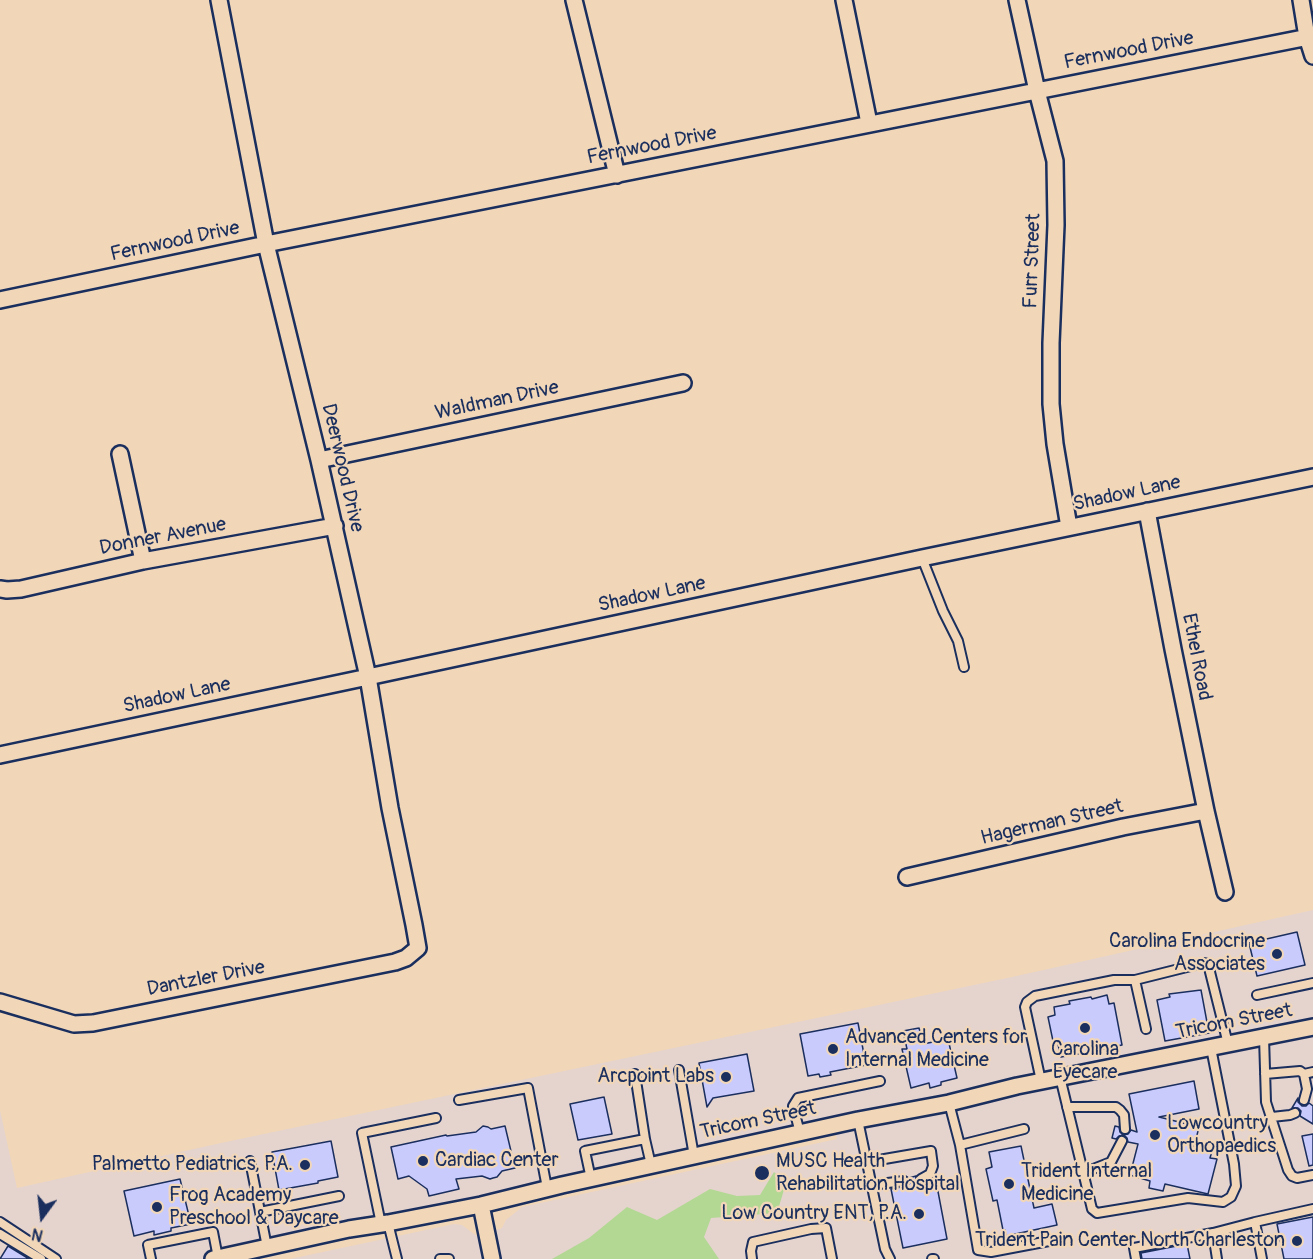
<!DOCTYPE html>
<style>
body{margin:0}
#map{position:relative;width:1313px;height:1259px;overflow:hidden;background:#f1d7b8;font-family:Pangolin,sans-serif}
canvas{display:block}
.north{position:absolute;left:12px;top:1187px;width:60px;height:60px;-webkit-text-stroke:4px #f1d7b8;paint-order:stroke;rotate:195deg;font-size:16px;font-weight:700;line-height:24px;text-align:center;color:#1b2f5e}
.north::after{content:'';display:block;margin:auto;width:21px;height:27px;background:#1b2f5e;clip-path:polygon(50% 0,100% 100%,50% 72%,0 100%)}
</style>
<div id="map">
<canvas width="1313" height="1259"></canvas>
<div class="north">N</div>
</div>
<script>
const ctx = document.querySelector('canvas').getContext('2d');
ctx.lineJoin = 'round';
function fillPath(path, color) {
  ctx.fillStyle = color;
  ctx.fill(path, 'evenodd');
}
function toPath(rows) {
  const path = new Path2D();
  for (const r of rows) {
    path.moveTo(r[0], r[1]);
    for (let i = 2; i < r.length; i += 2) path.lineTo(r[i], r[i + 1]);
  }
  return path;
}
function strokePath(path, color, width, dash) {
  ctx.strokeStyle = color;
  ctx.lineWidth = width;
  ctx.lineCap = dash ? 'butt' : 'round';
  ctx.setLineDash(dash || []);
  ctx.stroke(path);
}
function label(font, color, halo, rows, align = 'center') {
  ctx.font = font + ' Pangolin,sans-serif';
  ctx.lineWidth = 4.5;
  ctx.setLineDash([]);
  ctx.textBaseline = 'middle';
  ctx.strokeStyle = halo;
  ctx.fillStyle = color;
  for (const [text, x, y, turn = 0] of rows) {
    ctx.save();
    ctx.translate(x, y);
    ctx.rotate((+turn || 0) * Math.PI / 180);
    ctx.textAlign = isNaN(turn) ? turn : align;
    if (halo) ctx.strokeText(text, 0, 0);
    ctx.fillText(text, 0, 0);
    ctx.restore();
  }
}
const built = toPath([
 [1313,910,1313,1259,492,1259,487,1233,502,1228,506,1220,522,1207,837,1139,834,1126,213,1259,0,1259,0,1110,17,1188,221,1143,1012,977],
 [454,1224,462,1225,478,1237,482,1245,485,1259,290,1259]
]);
const green = toPath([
 [774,1172,786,1183,777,1213,711,1218,704,1237,719,1259,552,1259,589,1238,627,1207,657,1220,710,1189,737,1196,760,1195]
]);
const building = toPath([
 [1297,932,1305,965,1257,976,1249,943,1297,932],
 [1201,990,1209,1033,1165,1041,1157,1000,1170,997,1169,994,1201,990],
 [1107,995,1109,1004,1114,1003,1122,1045,1102,1049,1102,1051,1083,1055,1083,1053,1061,1057,1057,1040,1053,1041,1048,1017,1055,1015,1054,1007,1070,1004,1069,1001,1091,997,1092,999,1107,995],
 [858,1023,866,1065,830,1072,831,1075,820,1077,819,1074,808,1076,800,1034,858,1023],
 [919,1028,923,1044,948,1039,957,1078,941,1082,941,1085,930,1088,929,1083,911,1088,902,1049,907,1049,903,1031,919,1028],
 [747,1054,754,1091,713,1098,707,1107,699,1063,747,1054],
 [1194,1081,1199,1109,1159,1117,1199,1127,1194,1147,1212,1151,1210,1158,1217,1159,1208,1194,1165,1184,1163,1191,1149,1188,1150,1181,1130,1175,1138,1144,1128,1142,1127,1138,1124,1135,1119,1136,1116,1139,1112,1138,1115,1126,1119,1127,1120,1132,1123,1135,1128,1134,1131,1130,1137,1132,1129,1094,1194,1081],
 [604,1097,612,1134,578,1140,570,1104,604,1097],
 [1298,1098,1298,1102,1302,1106,1306,1106,1309,1103,1313,1106,1313,1124,1300,1116,1301,1111,1298,1108,1292,1108,1298,1098],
 [483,1126,488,1127,491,1129,505,1126,515,1168,502,1171,497,1177,493,1178,490,1179,482,1176,456,1179,459,1189,429,1196,427,1189,409,1176,398,1179,391,1147,446,1135,447,1136,476,1132,483,1126],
 [1313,1134,1313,1165,1309,1166,1302,1136,1313,1134],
 [331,1141,338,1177,318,1181,318,1183,279,1190,272,1152,331,1141],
 [1021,1146,1034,1208,1052,1204,1057,1225,1006,1236,1005,1230,1003,1230,997,1200,993,1201,986,1169,992,1167,989,1152,1021,1146],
 [916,1176,916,1181,920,1185,936,1181,947,1239,903,1248,891,1189,907,1186,910,1183,909,1178,916,1176],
 [180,1179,191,1224,171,1228,171,1231,154,1235,154,1231,134,1236,124,1191,180,1179],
 [1313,1217,1313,1259,1284,1259,1277,1224,1313,1217],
 [1187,1244,1190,1259,1142,1259,1141,1253,1187,1244],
 [8,1246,29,1259,0,1259,8,1246]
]);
const lane = toPath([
 [922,558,943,611,958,641,964,667],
 [1135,980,1146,1029],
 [1257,995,1313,983],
 [1264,1037,1266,1102,1288,1170,1292,1176,1297,1178,1313,1175],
 [679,1070,694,1156],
 [635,1074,645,1139],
 [1265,1074,1300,1071,1304,1074,1307,1089,1304,1100],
 [1304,1074,1313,1072],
 [1060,1077,1092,1209,1097,1213,1188,1198,1223,1202,1231,1197,1236,1186,1234,1164,1211,1048],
 [1041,1081,1025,1007,1027,1002,1035,996,1114,980,1135,980,1203,963,1208,964,1228,1044],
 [459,1100,528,1088,547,1188],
 [949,1103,960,1145,978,1250,991,1252,1049,1241],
 [1067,1107,1116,1107,1120,1110,1124,1115,1125,1129],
 [1272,1117,1290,1115,1295,1113],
 [858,1120,885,1249,890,1259],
 [800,1133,793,1106,798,1098,880,1081],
 [960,1145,1024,1129],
 [250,1161,267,1247],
 [867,1162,931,1151,933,1166,930,1174,921,1179],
 [1083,1173,1111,1162,1122,1141],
 [591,1179,585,1151,645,1139,651,1165],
 [871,1185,904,1181],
 [260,1212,339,1196],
 [0,1222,56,1259],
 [388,1223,397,1259],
 [381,1224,362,1133,436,1118],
 [1213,1233,1255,1222],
 [0,1234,41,1259],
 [151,1259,148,1245,213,1232,218,1258],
 [440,1259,449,1259],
 [752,1259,751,1251,753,1242,811,1229,826,1228,832,1259],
 [932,1259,934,1259],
 [1136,1259,1134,1248,1213,1233,1217,1259],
 [1262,1259,1255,1222,1313,1209]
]);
const street = toPath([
 [574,0,617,175],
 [844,0,869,123],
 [1017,0,1037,91,1055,161,1056,225,1051,343,1051,404,1055,444,1069,527],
 [1301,0,1307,37,1313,56],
 [0,300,266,244,1313,36],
 [120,454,143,561],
 [319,460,683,383],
 [1147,511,1173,649,1206,811,1225,892],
 [0,589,7,590,21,589,143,561,335,526],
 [0,755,368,677,922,558,1313,477],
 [907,877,1123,827,1206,811],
 [0,1002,74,1024,93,1023,395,962,406,958,418,948,414,925,390,808,368,677,319,460,266,244,219,0],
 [481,1205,492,1259],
 [213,1259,349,1229,388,1223,481,1205,562,1185,858,1120,949,1103,1017,1086,1313,1027]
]);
const markers = [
 [1277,954,6,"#1b2f5e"],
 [1085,1028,6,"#1b2f5e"],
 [833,1049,6,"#1b2f5e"],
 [726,1077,6,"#1b2f5e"],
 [1155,1135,6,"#1b2f5e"],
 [423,1161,6,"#1b2f5e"],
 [305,1165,6,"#1b2f5e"],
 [762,1173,8,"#1b2f5e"],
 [1009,1184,6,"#1b2f5e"],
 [157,1207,6,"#1b2f5e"],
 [919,1214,6,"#1b2f5e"],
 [1297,1241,6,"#1b2f5e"]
];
const streetNames = [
 ["Fernwood Drive",1129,51,-11],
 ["Fernwood Drive",652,146,-11],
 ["Fernwood Drive",175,242,-12],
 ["Furr Street",1033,261,-88],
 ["Waldman Drive",497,401,-12],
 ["Deerwood Drive",342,468,77],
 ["Shadow Lane",1127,494,-12],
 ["Donner Avenue",163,537,-11],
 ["Shadow Lane",652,595,-12],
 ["Ethel Road",1196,657,79],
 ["Shadow Lane",177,696,-12],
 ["Hagerman Street",1052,823,-13],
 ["Dantzler Drive",206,979,-11],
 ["Tricom Street",1234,1022,-11],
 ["Tricom Street",758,1121,-12]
];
const poiNames = [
 ["Carolina Endocrine",1265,942,"right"],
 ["Associates",1265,965,"right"],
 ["Advanced Centers for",845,1038],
 ["Internal Medicine",845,1061],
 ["Carolina",1085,1050,"center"],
 ["Eyecare",1085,1073,"center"],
 ["Arcpoint Labs",714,1077,"right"],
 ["Lowcountry",1167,1124],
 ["Orthopaedics",1167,1147],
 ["Cardiac Center",435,1161],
 ["MUSC Health",776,1162],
 ["Rehabilitation Hospital",776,1185],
 ["Palmetto Pediatrics, P.A.",293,1165,"right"],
 ["Trident Internal",1021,1172],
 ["Medicine",1021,1195],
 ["Frog Academy",169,1196],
 ["Preschool & Daycare",169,1219],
 ["Low Country ENT, P.A.",907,1214,"right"],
 ["Trident Pain Center North Charleston",1285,1241,"right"]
];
fillPath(built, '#e5d3cd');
fillPath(green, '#b3d894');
fillPath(building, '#cacbfd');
strokePath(building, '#1b2f5e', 1.5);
strokePath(lane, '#1b2f5e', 12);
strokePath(street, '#1b2f5e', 20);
strokePath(lane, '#f1d7b8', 8);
strokePath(street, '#f1d7b8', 15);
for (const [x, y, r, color] of markers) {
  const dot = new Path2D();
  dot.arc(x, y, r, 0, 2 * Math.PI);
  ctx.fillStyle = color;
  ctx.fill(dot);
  strokePath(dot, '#f1d7b8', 2);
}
label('20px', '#1b2f5e', '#f1d7b8', streetNames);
label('20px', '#1b2f5e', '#f1d7b8', poiNames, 'left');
</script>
